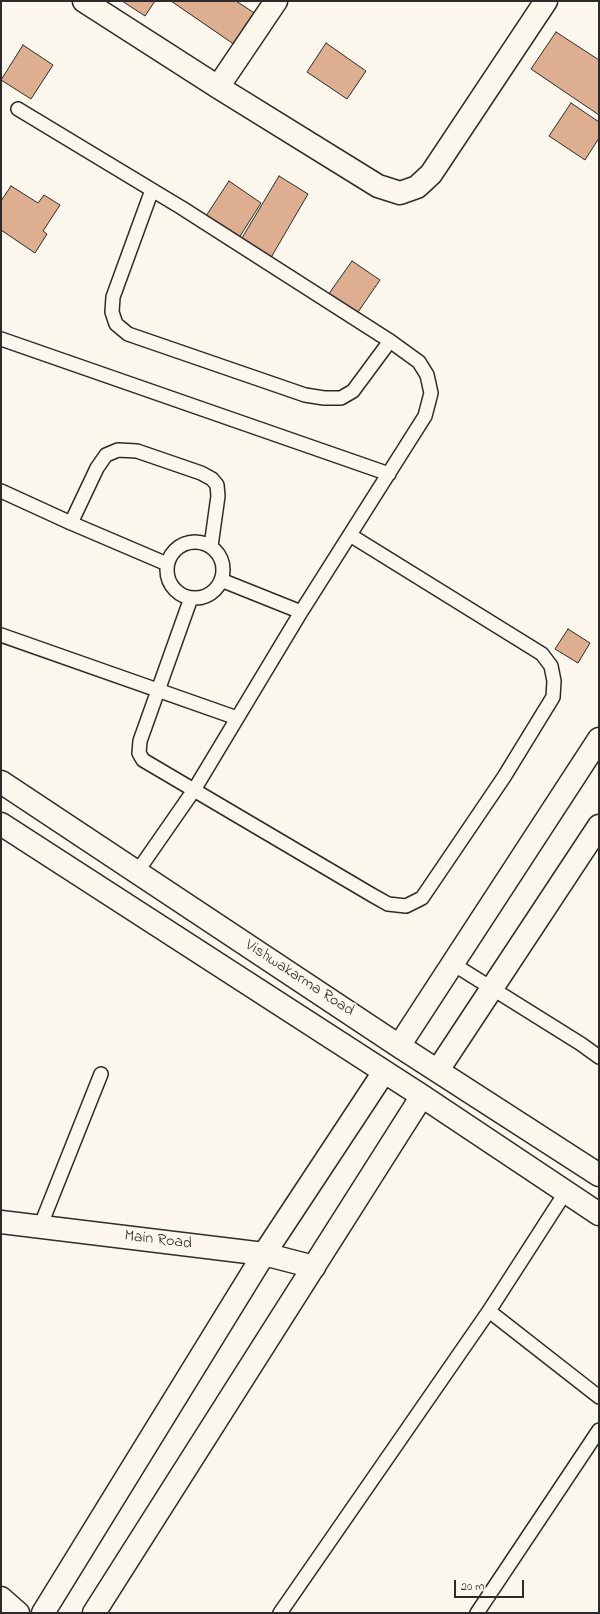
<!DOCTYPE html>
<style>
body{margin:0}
#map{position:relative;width:600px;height:1614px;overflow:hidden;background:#fbf7ec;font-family:"Indie Flower",sans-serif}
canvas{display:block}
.frame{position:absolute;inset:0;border:2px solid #2b2b2b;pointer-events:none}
.scale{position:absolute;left:454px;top:1580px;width:70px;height:18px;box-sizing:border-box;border:2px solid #2b2b2b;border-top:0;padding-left:5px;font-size:12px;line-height:14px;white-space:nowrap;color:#2b2b2b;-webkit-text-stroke:3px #fbf7ec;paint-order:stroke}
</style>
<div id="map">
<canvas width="600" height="1614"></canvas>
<div class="frame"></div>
<div class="scale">20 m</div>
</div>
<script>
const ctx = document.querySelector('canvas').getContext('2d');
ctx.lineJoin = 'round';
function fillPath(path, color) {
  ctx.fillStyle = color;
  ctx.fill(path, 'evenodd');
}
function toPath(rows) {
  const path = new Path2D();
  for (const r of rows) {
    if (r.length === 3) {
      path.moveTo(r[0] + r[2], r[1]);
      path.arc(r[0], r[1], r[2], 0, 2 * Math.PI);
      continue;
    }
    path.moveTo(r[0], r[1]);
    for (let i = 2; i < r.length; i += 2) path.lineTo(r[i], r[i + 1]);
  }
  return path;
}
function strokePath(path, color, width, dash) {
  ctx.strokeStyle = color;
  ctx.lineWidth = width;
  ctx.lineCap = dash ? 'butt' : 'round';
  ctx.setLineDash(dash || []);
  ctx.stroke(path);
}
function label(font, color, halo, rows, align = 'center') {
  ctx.font = font + ' "Indie Flower",sans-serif';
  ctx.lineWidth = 3.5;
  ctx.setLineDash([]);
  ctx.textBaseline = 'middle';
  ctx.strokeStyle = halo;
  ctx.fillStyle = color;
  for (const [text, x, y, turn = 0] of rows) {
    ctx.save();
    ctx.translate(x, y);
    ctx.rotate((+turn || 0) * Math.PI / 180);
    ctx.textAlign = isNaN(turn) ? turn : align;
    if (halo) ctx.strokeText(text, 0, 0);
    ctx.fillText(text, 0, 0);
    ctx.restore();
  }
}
const building = toPath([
 [122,1,155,1,145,16,122,1],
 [171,1,236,1,256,14,235,45,171,1],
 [556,32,599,60,599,115,531,69,556,32],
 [326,43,366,71,347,99,307,72,326,43],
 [23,45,53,65,31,99,1,80,23,45],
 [571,103,599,122,599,138,585,160,549,136,571,103],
 [279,176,308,194,269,261,239,243,279,176],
 [229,181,261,203,237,241,204,219,229,181],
 [11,186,38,203,44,195,60,205,43,231,47,234,35,253,1,230,1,201,11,186],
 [352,261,380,280,356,315,328,295,352,261],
 [568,629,590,643,578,663,555,649,568,629]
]);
const lane = toPath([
 [18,109,182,208,390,341,419,362,427,375,431,393,425,416,301,612,194,790,137,872],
 [152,190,113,297,112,312,116,324,128,334,305,395,324,398,341,398,353,391,390,341],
 [1,339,389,474],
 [1,491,71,523,167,564],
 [71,523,97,468,106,455,118,450,137,451,201,473,212,479,217,485,218,496,211,546],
 [195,570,28],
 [221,580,301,612],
 [191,598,140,741,139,753,143,760,372,895,388,904,406,906,422,898,504,777,553,697,554,681,551,666,542,654,350,535],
 [1,635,237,718],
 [453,964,581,1044,599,1057],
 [40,1227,101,1074],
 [489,1311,599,1397],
 [280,1613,489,1311,565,1193],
 [477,1613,599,1430]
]);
const street = toPath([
 [84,1,218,87,378,186,400,193,417,187,431,174,546,1],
 [218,87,276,1],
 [1,1222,264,1254,314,1267],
 [1,1598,18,1613]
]);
const secondary = toPath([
 [1,782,399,1046,599,1175],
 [1,824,422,1096,599,1214],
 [399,1046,599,739],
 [438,1070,599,826],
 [43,1613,264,1254,384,1072],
 [94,1613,422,1096]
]);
const streetNames = [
 ["Vishwakarma Road",299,979,33],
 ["Main Road",158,1241,7]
];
fillPath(building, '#deae90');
strokePath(building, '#2b2b2b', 1);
strokePath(lane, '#2b2b2b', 16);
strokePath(street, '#2b2b2b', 25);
strokePath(secondary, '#2b2b2b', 25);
strokePath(lane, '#fbf7ec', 13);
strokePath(street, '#fbf7ec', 22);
strokePath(secondary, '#fbf7ec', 22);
label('16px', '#2b2b2b', '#fbf7ec', streetNames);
</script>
